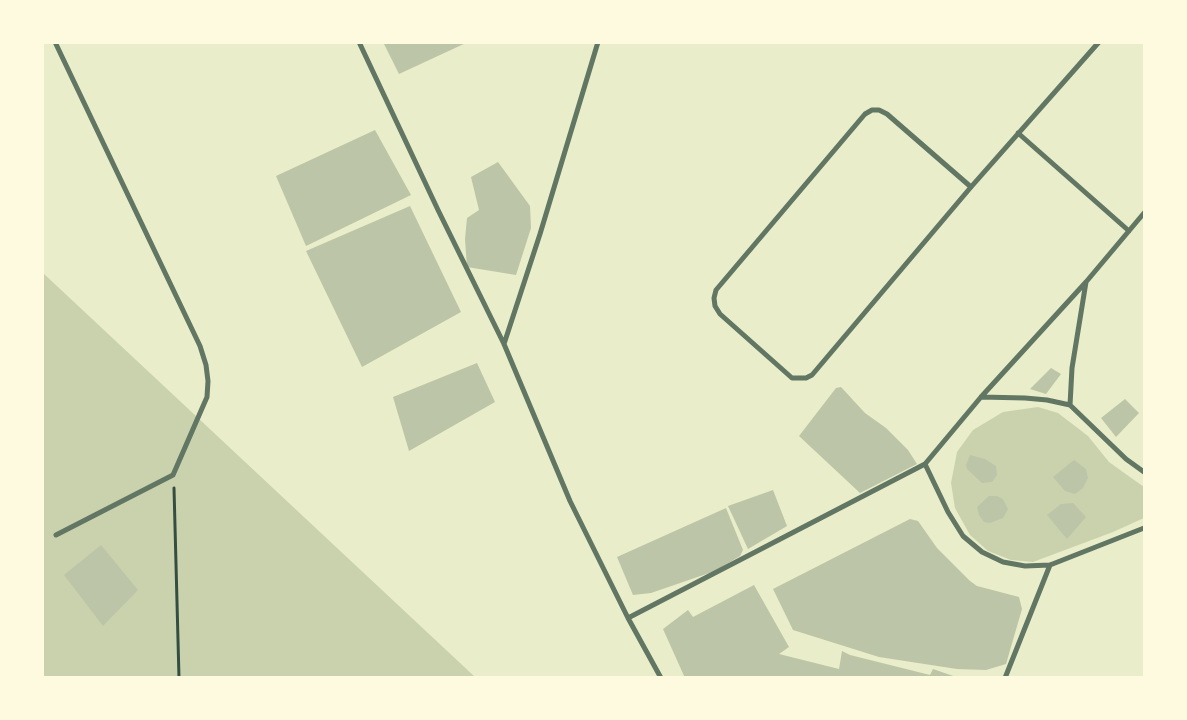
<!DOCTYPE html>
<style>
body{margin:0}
#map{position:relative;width:1187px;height:720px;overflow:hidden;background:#e9edc9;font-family:"Work Sans",sans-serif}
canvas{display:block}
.frame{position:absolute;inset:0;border:44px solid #fefae0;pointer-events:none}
</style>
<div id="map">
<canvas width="1187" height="720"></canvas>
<div class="frame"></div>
</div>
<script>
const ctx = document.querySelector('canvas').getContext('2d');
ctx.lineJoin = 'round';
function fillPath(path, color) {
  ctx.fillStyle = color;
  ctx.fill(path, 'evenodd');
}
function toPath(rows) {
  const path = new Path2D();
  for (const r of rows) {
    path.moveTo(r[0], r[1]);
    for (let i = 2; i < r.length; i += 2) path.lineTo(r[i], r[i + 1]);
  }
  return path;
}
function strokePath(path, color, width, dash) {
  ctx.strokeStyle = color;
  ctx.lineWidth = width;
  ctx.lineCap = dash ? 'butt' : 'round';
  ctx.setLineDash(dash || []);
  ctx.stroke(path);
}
const green = toPath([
 [43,273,475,677,43,677],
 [1038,407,1058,413,1088,436,1109,462,1144,487,1144,518,1113,532,1033,562,1011,560,988,551,970,535,955,508,951,483,957,452,973,430,1003,412]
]);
const building = toPath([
 [383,42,468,42,399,74],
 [375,130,411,195,306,246,276,176],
 [498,162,530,206,531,228,516,275,467,267,465,239,467,218,479,210,471,177],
 [410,206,461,312,362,367,306,251],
 [477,363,495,402,409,451,393,397],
 [1051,368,1061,374,1046,394,1030,389],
 [841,387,865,413,886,428,908,450,917,464,860,493,799,436,836,388],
 [1125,399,1139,413,1116,437,1101,418],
 [970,455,985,459,996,466,997,475,992,482,982,483,967,469,966,465],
 [1074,460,1086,469,1088,478,1083,488,1075,494,1065,491,1053,477],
 [773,490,787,526,748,549,728,506],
 [989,496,997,496,1003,499,1008,509,1003,518,990,523,984,522,979,515,977,507],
 [1073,503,1086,517,1067,539,1047,515,1061,504],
 [726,508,743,550,740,556,715,571,651,593,633,595,617,557],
 [910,519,918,521,937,548,970,581,977,586,1019,597,1022,609,1006,664,986,670,957,669,879,657,793,630,773,589],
 [101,545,138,590,103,626,64,575],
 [754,585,789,647,779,654,839,669,842,651,850,655,930,675,933,669,959,678,685,678,663,629,688,610,693,617]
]);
const path = toPath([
 [174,488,179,678]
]);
const minor = toPath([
 [55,42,200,346,206,365,208,381,207,397,173,475,56,535],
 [359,42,438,210,504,344,570,501,628,618,661,678],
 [1018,133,1129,231],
 [971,187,887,114,879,110,872,110,865,114,716,290,714,298,715,306,720,314,792,378,806,378,812,375,971,187,1099,42],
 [504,344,540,234,598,42],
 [981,397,1025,398,1047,400,1070,405,1126,459,1144,472],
 [1070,405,1072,368,1086,282],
 [925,464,948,512,963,536,982,552,1003,562,1025,566,1050,565,1144,528],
 [628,618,925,464,981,397,1086,282,1144,213],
 [1005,678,1050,565]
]);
fillPath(green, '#cad2ad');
fillPath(building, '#bcc5a7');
strokePath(path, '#344e41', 3);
strokePath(minor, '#617663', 5);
</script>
